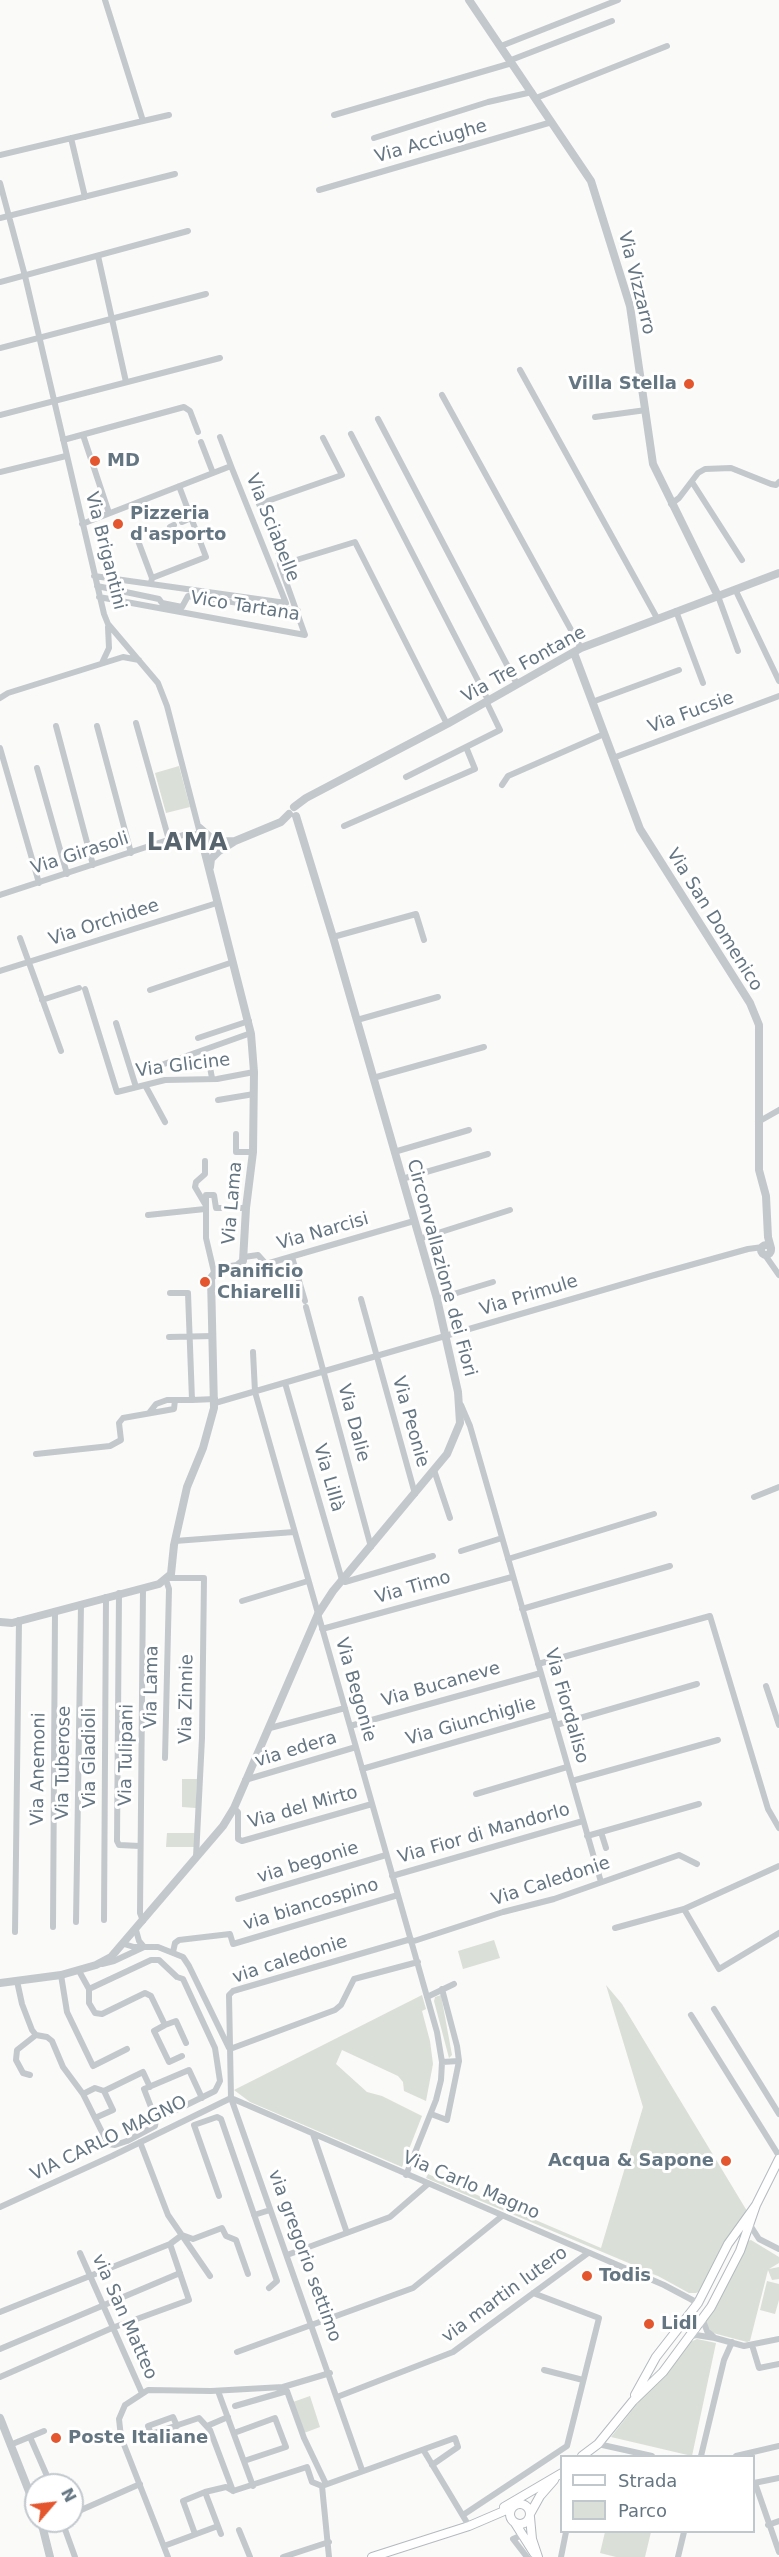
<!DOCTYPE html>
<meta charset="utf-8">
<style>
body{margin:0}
#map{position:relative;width:779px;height:2557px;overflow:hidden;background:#fafaf8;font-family:"DejaVu Sans",sans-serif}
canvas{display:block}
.legend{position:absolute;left:560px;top:2455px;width:195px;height:78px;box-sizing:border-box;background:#fff;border:2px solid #c1c8cd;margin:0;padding:8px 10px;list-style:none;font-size:18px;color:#657683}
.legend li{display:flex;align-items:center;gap:12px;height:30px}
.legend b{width:30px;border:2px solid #c1c8cd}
.north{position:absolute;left:24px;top:2473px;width:60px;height:60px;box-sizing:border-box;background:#fff;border:2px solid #c1c8cd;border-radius:50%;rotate:62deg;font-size:16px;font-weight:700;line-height:24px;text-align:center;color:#657683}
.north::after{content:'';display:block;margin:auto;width:21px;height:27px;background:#e4572e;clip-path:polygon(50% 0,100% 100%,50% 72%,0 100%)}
</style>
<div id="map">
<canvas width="779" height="2557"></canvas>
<ul class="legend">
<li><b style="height:8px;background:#fff"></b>Strada</li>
<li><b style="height:16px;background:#dadfd7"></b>Parco</li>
</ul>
<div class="north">N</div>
</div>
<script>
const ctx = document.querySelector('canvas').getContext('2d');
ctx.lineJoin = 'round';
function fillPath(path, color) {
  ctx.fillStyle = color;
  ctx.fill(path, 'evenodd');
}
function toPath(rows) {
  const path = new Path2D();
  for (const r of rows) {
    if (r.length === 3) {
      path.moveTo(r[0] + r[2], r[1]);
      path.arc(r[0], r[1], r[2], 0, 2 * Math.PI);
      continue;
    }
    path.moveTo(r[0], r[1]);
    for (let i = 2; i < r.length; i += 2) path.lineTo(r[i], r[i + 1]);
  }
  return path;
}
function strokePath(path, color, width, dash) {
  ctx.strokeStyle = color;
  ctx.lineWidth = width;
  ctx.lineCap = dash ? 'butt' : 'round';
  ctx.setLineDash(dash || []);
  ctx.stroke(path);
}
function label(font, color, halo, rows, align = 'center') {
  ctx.font = font + ' "DejaVu Sans",sans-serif';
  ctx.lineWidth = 6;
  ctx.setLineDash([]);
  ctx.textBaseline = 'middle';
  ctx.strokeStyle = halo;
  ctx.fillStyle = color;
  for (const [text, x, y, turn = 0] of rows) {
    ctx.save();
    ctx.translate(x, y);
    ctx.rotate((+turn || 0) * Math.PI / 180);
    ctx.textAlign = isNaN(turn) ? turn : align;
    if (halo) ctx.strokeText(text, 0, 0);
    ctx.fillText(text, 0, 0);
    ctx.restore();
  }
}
const green = toPath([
 [179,766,190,807,166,813,155,773],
 [182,1779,197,1779,196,1808,182,1807],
 [167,1833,195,1833,195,1847,166,1847],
 [494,1940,500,1958,463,1969,458,1951],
 [606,1985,622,2004,747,2211,700,2291,696,2293,689,2293,658,2276,631,2266,631,2264,426,2178,428,2174,601,2248,643,2107],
 [422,1995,426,2009,422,2011,430,2041,433,2064,426,2101,404,2091,403,2082,398,2076,342,2050,336,2064,367,2092,382,2096,422,2116,402,2167,250,2102,234,2090],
 [441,1995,452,2055,449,2058,434,2001,435,1997],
 [751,2240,779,2257,779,2263,769,2269,779,2267,779,2279,772,2280,768,2270,750,2341,747,2342,713,2333,706,2325,706,2318,747,2241],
 [767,2281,779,2284,779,2300,775,2314,760,2310],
 [697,2339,716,2343,692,2456,611,2437,645,2394,690,2342],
 [310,2396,320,2427,304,2433,293,2402],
 [605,2532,651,2532,645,2557,616,2557,600,2553]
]);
const minor = toPath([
 [501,46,618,0],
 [511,60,612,21],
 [536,98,667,46],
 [334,115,512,63],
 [143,121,169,115],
 [71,138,85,197],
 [374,138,488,102,532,92],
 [0,155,143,121,105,0],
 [0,183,25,276,104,614,108,624,158,683,167,706,203,845,209,850,219,851],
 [319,190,552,122],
 [0,218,175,174],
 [98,256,126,382],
 [0,282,188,231],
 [0,348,206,294],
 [520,370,657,618],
 [442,395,581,648],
 [0,415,220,358],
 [595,417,646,410],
 [378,419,517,684],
 [351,434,488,700],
 [83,435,109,513],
 [220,437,231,466],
 [63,440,184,407,190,411,198,432],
 [201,442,213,473],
 [0,472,66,456],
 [692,482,742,560],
 [671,504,679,498,698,473,705,469,731,468,771,484,776,485,779,482],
 [182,522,191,518],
 [82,524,231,466,286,603,94,576],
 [170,527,174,525],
 [137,538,152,578],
 [280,565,355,542,447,724],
 [151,583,152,578,206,557,179,486],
 [97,586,159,599,162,603,182,607,188,596,298,611],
 [735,589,779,681],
 [718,596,738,651],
 [99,597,305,635,280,565,279,554,259,504,342,475,323,438],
 [676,611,703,683],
 [102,663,109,648,108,627],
 [0,698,8,693,123,657,139,660],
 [592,702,679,670],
 [136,723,169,840],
 [56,726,93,865],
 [97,726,131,853],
 [0,748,39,883],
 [613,758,779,696],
 [37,768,67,874],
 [406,777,500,730,486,701],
 [502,785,508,776,604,734],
 [344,826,475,769,466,747],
 [200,827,217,842],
 [0,895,186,834,195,834,203,839],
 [333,937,416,914,424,940],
 [20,938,61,1051],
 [0,971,217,903],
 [85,989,117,1092,165,1080,217,1079,254,1072],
 [150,990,233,962],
 [42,1000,79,988],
 [357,1020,438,997],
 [116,1023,136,1087],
 [198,1038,249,1021],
 [209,1062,212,1078],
 [164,1064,251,1033],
 [373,1078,484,1047],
 [145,1085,165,1122],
 [218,1100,254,1094],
 [758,1122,779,1110],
 [236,1134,236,1152,253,1152],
 [394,1152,469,1130],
 [402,1179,488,1154],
 [205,1204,195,1187,196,1182,205,1174,205,1161],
 [148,1215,205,1209],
 [419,1239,510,1210],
 [765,1255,779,1275],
 [244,1257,258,1255,266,1264,414,1221],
 [292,1257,305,1301],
 [214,1272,206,1238,206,1195,214,1195,216,1208,246,1208],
 [170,1293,188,1293,192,1400,215,1399],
 [361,1299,415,1494],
 [437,1299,493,1282],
 [306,1307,371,1547],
 [169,1337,213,1336],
 [253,1352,255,1392,437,2032,442,2062,441,2080,436,2100,406,2175],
 [285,1383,342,1580,345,1582,433,1556],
 [215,1403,651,1276,748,1249,763,1247],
 [461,1405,470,1426,601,1882],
 [149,1413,156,1404,167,1400,175,1400],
 [36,1454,110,1446,121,1440,119,1423,123,1418,174,1409,175,1400,192,1400],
 [434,1470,450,1518],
 [754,1497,779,1487],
 [175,1541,294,1532],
 [461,1551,502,1538],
 [508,1559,654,1514],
 [168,1578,204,1578,202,1738,196,1857],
 [143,1588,140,1913,143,1921],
 [119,1593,117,1841,119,1845,140,1846],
 [242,1601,308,1581],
 [522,1609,670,1566],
 [322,1629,512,1577],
 [538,1664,710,1616,768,1809,779,1828],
 [766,1686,779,1725],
 [556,1725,697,1684],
 [350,1726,541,1673],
 [270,1728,345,1708],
 [165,1758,169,1589,166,1580],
 [362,1769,553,1714],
 [245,1780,356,1747],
 [572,1781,718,1740],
 [476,1794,567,1767],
 [234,1808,238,1812,238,1839,242,1841,372,1804],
 [601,1832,606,1848],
 [587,1836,699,1804],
 [392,1876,583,1821],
 [238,1899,386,1855],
 [684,1909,719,1969,779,1933],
 [104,1920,106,1597],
 [76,1922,81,1604],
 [53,1927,55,1611],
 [615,1928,684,1909,779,1866],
 [15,1932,19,1620],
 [411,1942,503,1912,554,1899,679,1855,697,1864],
 [124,1944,134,1947,158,1947,183,1957,189,1966,229,2048],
 [173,1952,175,1943,179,1940,230,1934,233,1944,398,1895],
 [102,1964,114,1961,144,1947,139,1941,136,1930],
 [61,1975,67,2012,93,2066,127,2049],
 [17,1981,22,2004,32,2030,36,2035,47,2037,52,2041,63,2067,83,2094,108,2144,115,2145,127,2141,155,2126,156,2120,215,2091,220,2081,215,2048,183,1979,177,1977,159,1960,151,1960,89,1989,79,1971],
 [89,1989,89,2003,95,2013,102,2014,145,1993,151,1996,165,2025,176,2021,186,2043],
 [427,1997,454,1984],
 [714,2009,779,2114],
 [691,2015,779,2156],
 [165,2025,154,2031,169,2062,182,2056],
 [230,2049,335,2010,341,2005,354,1979,418,1962],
 [442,2062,459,2061],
 [30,2075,23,2073,16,2060,17,2050,36,2035],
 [83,2094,95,2088,104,2091],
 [431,2114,447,2120,459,2061,457,2046,442,1989],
 [95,2118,113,2110,104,2091,143,2072,150,2087],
 [156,2120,144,2089,189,2070,202,2098],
 [313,2134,347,2233],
 [140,2142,168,2215,210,2276],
 [219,2196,194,2125,217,2117,221,2119,277,2281,269,2288],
 [0,2207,112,2156,231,2098,664,2285,698,2303],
 [254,2215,270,2210],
 [750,2225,759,2239,779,2249],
 [80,2253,142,2393],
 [287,2255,390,2217,428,2184],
 [0,2312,170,2244,182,2235,193,2239,222,2228,226,2236,236,2240,248,2274],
 [702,2318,707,2331,715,2338],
 [688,2337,696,2335,715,2338,744,2346,779,2339],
 [752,2345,759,2368,779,2364],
 [0,2349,180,2273],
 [237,2352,413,2288,502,2216],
 [544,2370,583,2380],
 [0,2377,112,2328,189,2300,170,2244],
 [218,2391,253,2486],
 [337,2397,453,2352,588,2253],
 [235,2406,287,2391,304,2438,326,2484],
 [177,2426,173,2417,148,2426,151,2434,199,2418,210,2430,233,2491],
 [207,2426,228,2417],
 [234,2433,275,2418,286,2447,244,2461],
 [30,2437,51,2485],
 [598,2444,652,2456],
 [10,2445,44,2431],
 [424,2451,469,2526],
 [701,2456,724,2360,732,2342],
 [736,2456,779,2446],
 [362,2470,231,2098,229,1995,233,1991,411,1939],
 [754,2483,779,2478],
 [755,2483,779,2552],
 [233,2491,307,2467,312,2482,322,2486],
 [205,2492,226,2487,233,2491],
 [72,2514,140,2484],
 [463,2515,567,2446,599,2318,533,2293],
 [62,2521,75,2557],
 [768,2525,779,2521],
 [43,2526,55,2521],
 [239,2530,250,2557],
 [195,2534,183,2501,205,2492,221,2534],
 [522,2535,513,2539,527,2557],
 [164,2546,218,2526],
 [168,2557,121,2437,119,2419,125,2405,148,2390,211,2391,283,2387,330,2373],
 [283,2557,329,2542],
 [329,2557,322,2486,455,2438,458,2447,432,2465],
 [561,2557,566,2532],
 [678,2557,684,2532]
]);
const tertiary = toPath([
 [469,0,591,181,630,306,653,464,718,596],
 [574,653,640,829,750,1003,759,1025,759,1170,766,1196,768,1237,771,1248],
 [294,807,306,798,447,724,581,648,779,573],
 [210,867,211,859,219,851,235,841,281,822,289,814],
 [766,1250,5],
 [0,1622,12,1623,159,1584,171,1574,174,1545,187,1487,203,1448,214,1408,211,1278,218,1269,237,1266,243,1261,246,1208,253,1152,254,1072,251,1034,203,845,209,842,235,841],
 [0,1983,61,1975,96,1965,111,1957,223,1826,234,1808,318,1614,333,1591,447,1454,460,1423,458,1392,437,1299,333,937,296,816],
 [0,2418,36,2509],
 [41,2521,50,2557]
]);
const secondary = toPath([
 [635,2395,656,2357,698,2303,728,2244,756,2205,779,2159],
 [582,2456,598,2444,633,2401,663,2372,711,2307,740,2251,756,2205],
 [520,2514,10],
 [504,2507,562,2473],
 [530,2514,540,2496,554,2480],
 [530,2517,532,2539,538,2557],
 [515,2523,534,2553],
 [372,2557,469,2526,511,2508]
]);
const markers = [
 [689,384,6,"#e4572e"],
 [95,461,6,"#e4572e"],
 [118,524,6,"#e4572e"],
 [205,1282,6,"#e4572e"],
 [726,2161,6,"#e4572e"],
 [587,2276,6,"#e4572e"],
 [649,2324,6,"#e4572e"],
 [56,2438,6,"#e4572e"]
];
const streetNames = [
 ["Via Acciughe",431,142,-16],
 ["Via Vizzarro",636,283,76],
 ["Via Sciabelle",272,528,68],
 ["Via Brigantini",105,551,76],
 ["Vico Tartana",245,607,9],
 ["Via Tre Fontane",524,665,-29],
 ["Via Fucsie",691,713,-20],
 ["Via Girasoli",80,854,-18],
 ["Via San Domenico",714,920,58],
 ["Via Orchidee",104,923,-18],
 ["Via Glicine",183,1066,-7],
 ["Via Lama",233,1203,-85],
 ["Via Narcisi",323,1232,-16],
 ["Circonvallazione dei Fiori",441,1268,75],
 ["Via Primule",529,1296,-17],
 ["Via Peonie",410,1422,74],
 ["Via Dalie",353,1423,75],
 ["Via Lillà",328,1478,74],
 ["Via Timo",413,1588,-16],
 ["Via Bucaneve",441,1685,-16],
 ["Via Lama",152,1687,-89],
 ["Via Begonie",355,1690,74],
 ["Via Zinnie",187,1699,-89],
 ["Via Fiordaliso",566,1706,74],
 ["Via Giunchiglie",471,1722,-16],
 ["via edera",296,1750,-17],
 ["Via Tulipani",127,1755,-89],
 ["Via Gladioli",90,1758,-90],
 ["Via Tuberose",64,1763,-89],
 ["Via Anemoni",39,1769,-89],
 ["Via del Mirto",303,1808,-16],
 ["Via Fior di Mandorlo",484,1834,-16],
 ["via begonie",308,1863,-17],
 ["Via Caledonie",551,1882,-18],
 ["via biancospino",311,1905,-17],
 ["via caledonie",290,1960,-18],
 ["VIA CARLO MAGNO",109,2139,-26],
 ["Via Carlo Magno",471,2186,23],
 ["via gregorio settimo",304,2256,70],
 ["via martin lutero",505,2295,-36],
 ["via San Matteo",124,2317,66]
];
const poiNames = [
 ["Villa Stella",677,384,"right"],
 ["MD",107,461],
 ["Pizzeria",130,514],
 ["d'asporto",130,535],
 ["Panificio",217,1272],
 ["Chiarelli",217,1293],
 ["Acqua & Sapone",714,2161,"right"],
 ["Todis",599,2276],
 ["Lidl",661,2324],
 ["Poste Italiane",68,2438]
];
const districtNames = [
 ["LAMA",188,844]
];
fillPath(green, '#dadfd7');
strokePath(secondary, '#b3babf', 10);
strokePath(minor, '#c3c8cc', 6);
strokePath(tertiary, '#c3c8cc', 8);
strokePath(secondary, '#fff', 8);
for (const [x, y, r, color] of markers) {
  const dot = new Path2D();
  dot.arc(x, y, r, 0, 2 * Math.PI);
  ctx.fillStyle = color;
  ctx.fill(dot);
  strokePath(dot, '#fff', 2);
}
label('18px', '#657683', '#fff', streetNames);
label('bold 18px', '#657683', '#fff', poiNames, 'left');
ctx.letterSpacing = '1.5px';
label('bold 24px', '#57646e', '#fff', districtNames);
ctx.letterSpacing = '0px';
</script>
